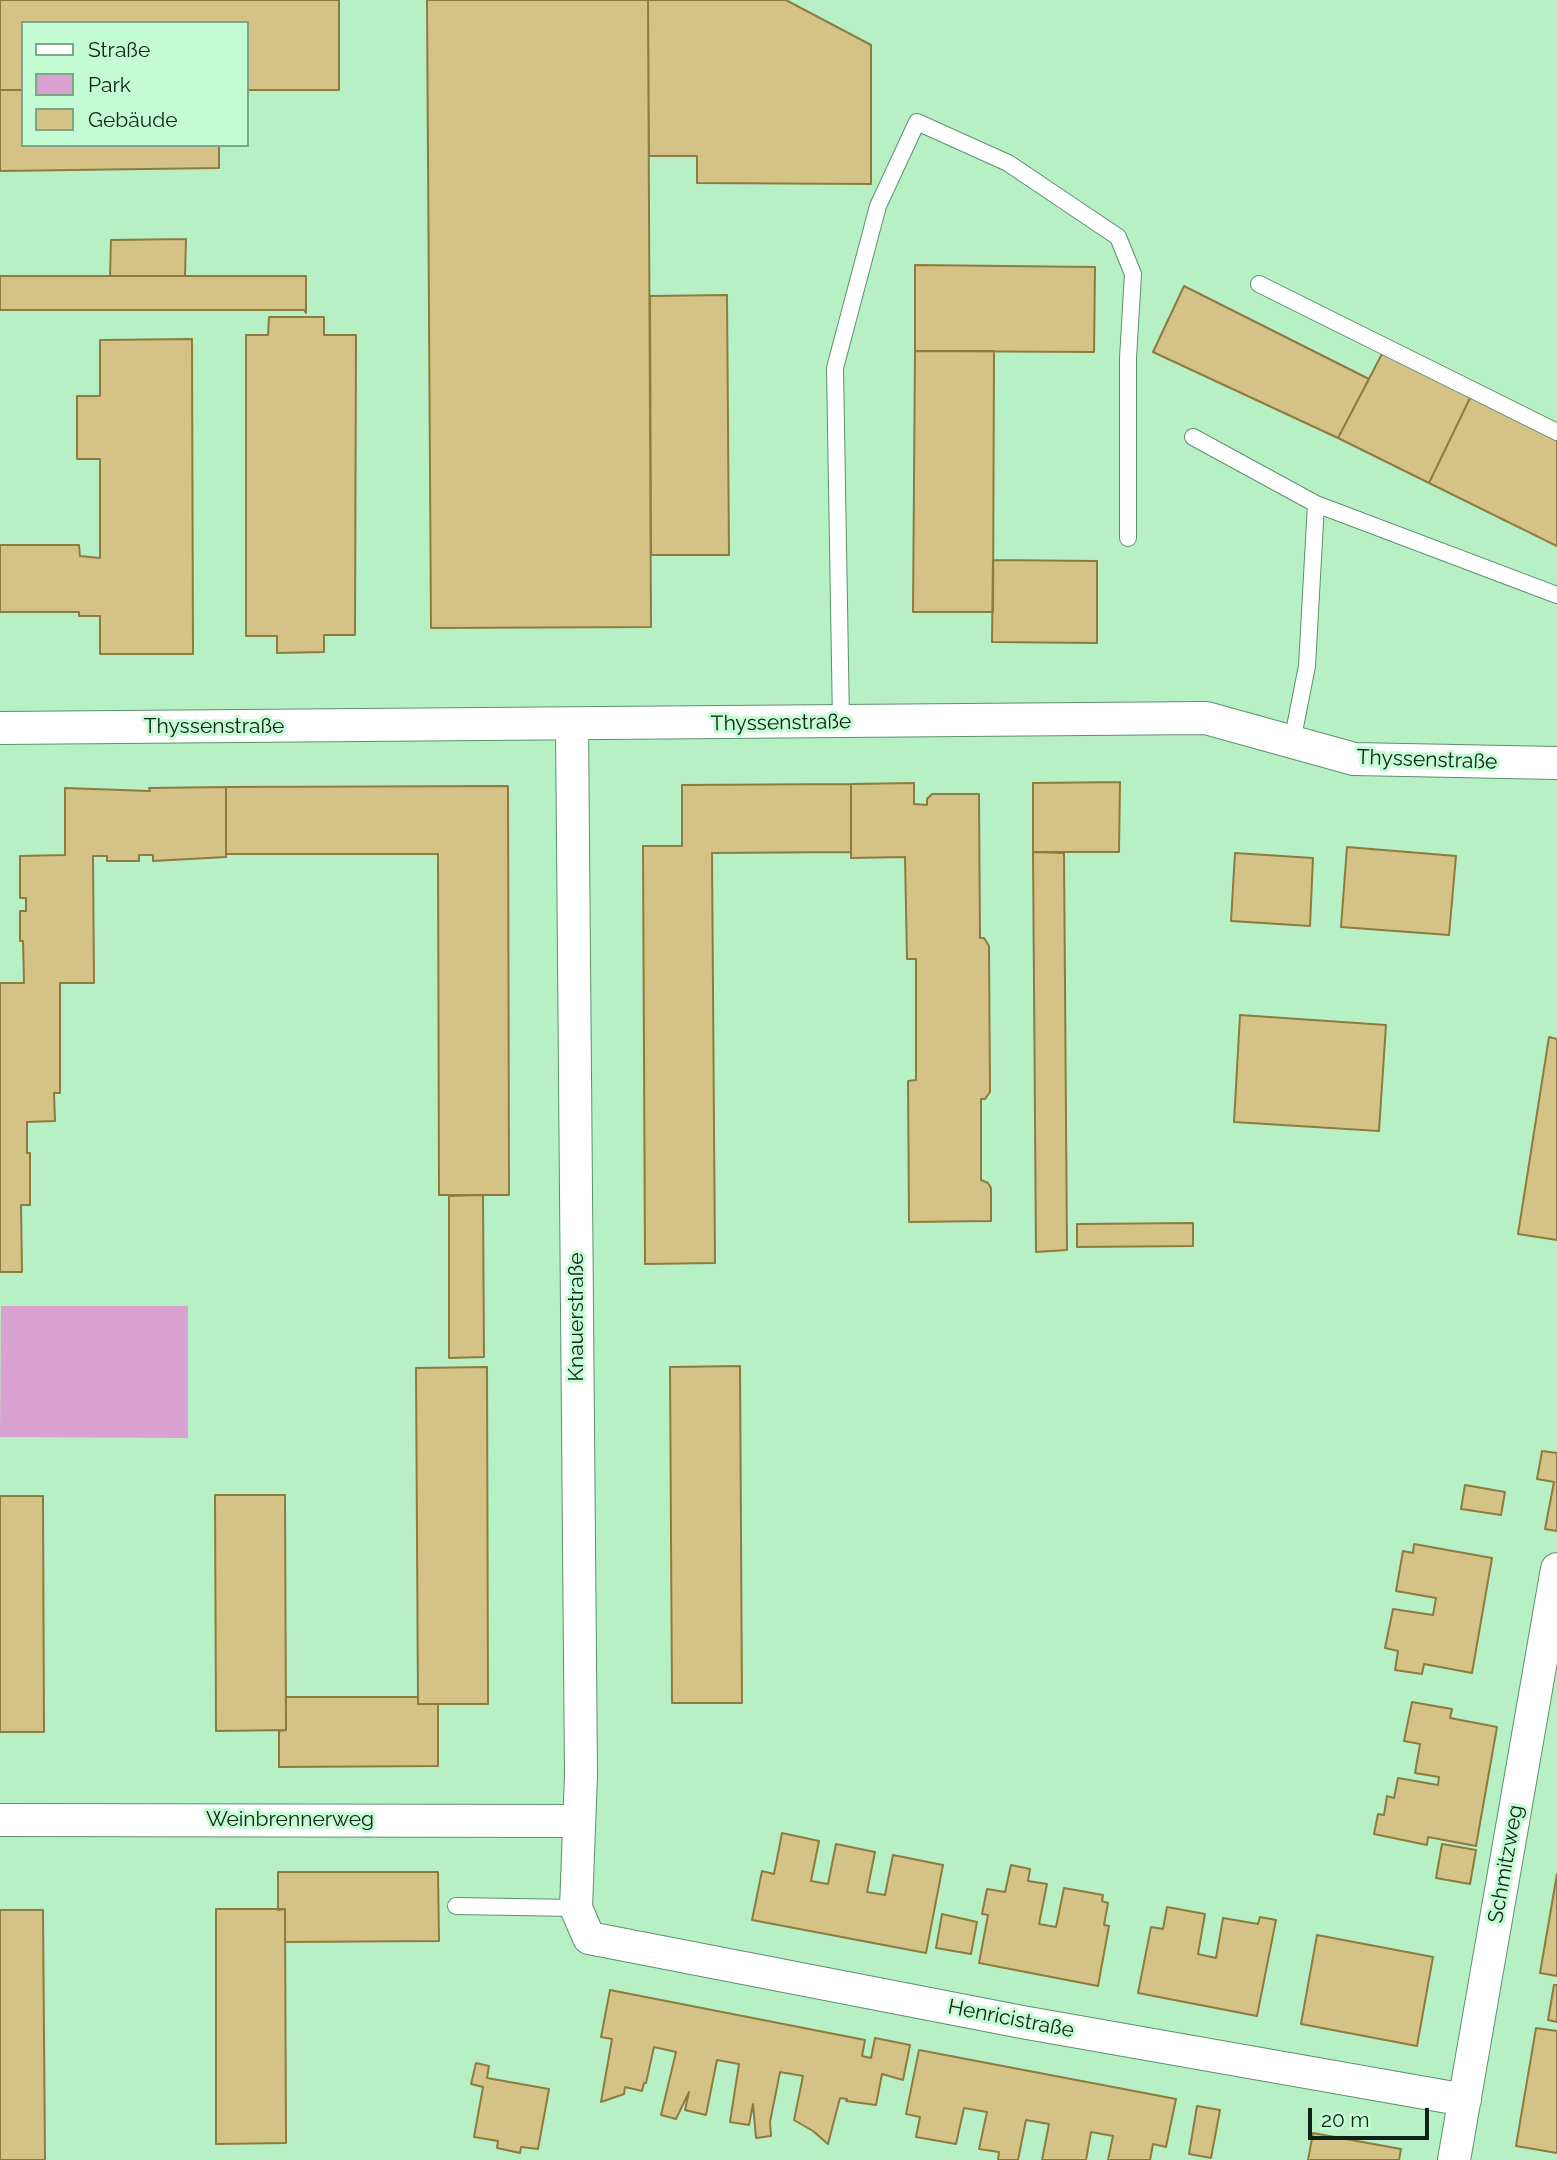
<!DOCTYPE html>
<meta charset="utf-8">
<style>
body{margin:0}
#map{position:relative;width:1557px;height:2160px;overflow:hidden;background:#b8f0c6;font-family:Raleway,sans-serif}
canvas{display:block}
.legend{position:absolute;left:21px;top:21px;width:228px;height:126px;box-sizing:border-box;background:#c4fdd3;border:2px solid #7ba687;margin:0;padding:9px 12px;list-style:none;font-size:21px;color:#0d2314}
.legend li{display:flex;align-items:center;gap:14px;height:35px}
.legend b{width:35px;border:2px solid #7ba687}
.scale{position:absolute;left:1308px;top:2108px;width:121px;height:32px;box-sizing:border-box;border:4px solid #0d2314;border-top:0;padding-left:9px;font-size:21px;line-height:24px;white-space:nowrap;color:#0d2314;-webkit-text-stroke:5px #c4fdd3;paint-order:stroke}
</style>
<div id="map">
<canvas width="1557" height="2160"></canvas>
<ul class="legend">
<li><b style="height:9px;background:#fff"></b>Straße</li>
<li><b style="height:19px;background:#daa2d0"></b>Park</li>
<li><b style="height:19px;background:#d4c286"></b>Gebäude</li>
</ul>
<div class="scale">20 m</div>
</div>
<script>
const ctx = document.querySelector('canvas').getContext('2d');
ctx.lineJoin = 'round';
function fillPath(path, color) {
  ctx.fillStyle = color;
  ctx.fill(path, 'evenodd');
}
function toPath(rows) {
  const path = new Path2D();
  for (const r of rows) {
    path.moveTo(r[0], r[1]);
    for (let i = 2; i < r.length; i += 2) path.lineTo(r[i], r[i + 1]);
  }
  return path;
}
function strokePath(path, color, width, dash) {
  ctx.strokeStyle = color;
  ctx.lineWidth = width;
  ctx.lineCap = dash ? 'butt' : 'round';
  ctx.setLineDash(dash || []);
  ctx.stroke(path);
}
function label(font, color, halo, rows, align = 'center') {
  ctx.font = font + ' Raleway,sans-serif';
  ctx.lineWidth = 6;
  ctx.setLineDash([]);
  ctx.textBaseline = 'middle';
  ctx.strokeStyle = halo;
  ctx.fillStyle = color;
  for (const [text, x, y, turn = 0] of rows) {
    ctx.save();
    ctx.translate(x, y);
    ctx.rotate((+turn || 0) * Math.PI / 180);
    ctx.textAlign = isNaN(turn) ? turn : align;
    if (halo) ctx.strokeText(text, 0, 0);
    ctx.fillText(text, 0, 0);
    ctx.restore();
  }
}
const green = toPath([
 [1,1306,188,1306,188,1438,0,1437]
]);
const building = toPath([
 [0,0,339,0,339,90,247,90,247,23,23,23,23,90,0,90,0,0],
 [427,0,648,0,651,627,431,628,427,0],
 [648,0,786,0,871,45,871,184,697,183,697,156,649,156,648,0],
 [0,90,23,90,23,145,219,145,219,168,0,171,0,90],
 [186,239,185,276,110,276,111,240,186,239],
 [915,265,1095,267,1094,352,915,351,915,265],
 [0,276,306,276,306,313,304,310,0,310,0,276],
 [1184,286,1369,379,1338,438,1153,352,1184,286],
 [727,295,729,555,651,555,650,296,727,295],
 [269,317,324,317,324,335,356,335,355,635,324,635,324,652,277,653,277,636,246,636,246,335,268,335,269,317],
 [192,339,193,654,100,654,100,616,79,616,79,612,0,612,0,545,79,545,80,556,100,558,100,459,77,459,77,396,100,396,100,340,192,339],
 [915,351,994,351,993,612,913,612,915,351],
 [1383,352,1472,394,1429,483,1338,438,1383,352],
 [1472,394,1557,435,1557,546,1429,483,1472,394],
 [993,560,1097,561,1097,643,992,642,993,560],
 [1120,782,1119,852,1033,852,1033,783,1120,782],
 [914,783,914,804,927,805,927,799,932,794,979,794,980,938,984,938,989,946,990,1092,985,1099,981,1099,981,1180,988,1183,991,1188,991,1221,909,1222,908,1081,916,1080,916,959,907,959,905,857,851,858,851,784,914,783],
 [851,784,851,852,712,853,715,1263,645,1264,643,846,682,846,682,785,851,784],
 [508,786,509,1195,439,1195,438,854,226,854,226,787,508,786],
 [226,787,226,857,153,861,153,855,139,855,139,861,107,861,107,856,93,856,94,983,60,983,60,1093,54,1093,55,1121,27,1122,27,1153,30,1153,30,1205,21,1205,22,1272,0,1272,0,983,24,983,23,941,20,941,20,911,26,911,26,898,20,898,20,856,65,855,65,788,150,791,149,788,226,787],
 [1347,847,1456,856,1449,935,1341,927,1347,847],
 [1033,852,1064,853,1067,1250,1036,1252,1033,852],
 [1235,853,1313,858,1310,926,1231,921,1235,853],
 [1240,1015,1386,1025,1379,1131,1234,1122,1240,1015],
 [1549,1037,1557,1039,1557,1240,1518,1234,1549,1037],
 [483,1195,484,1357,449,1358,449,1196,483,1195],
 [1193,1223,1193,1246,1077,1247,1077,1224,1193,1223],
 [740,1366,742,1703,672,1703,670,1367,740,1366],
 [487,1367,488,1704,418,1704,416,1368,487,1367],
 [1542,1451,1557,1453,1557,1531,1545,1529,1554,1482,1537,1479,1542,1451],
 [1465,1485,1505,1492,1501,1515,1461,1509,1465,1485],
 [215,1495,285,1495,286,1730,216,1731,215,1495],
 [0,1496,43,1496,44,1732,0,1732,0,1496],
 [1414,1544,1492,1558,1472,1673,1424,1664,1422,1674,1395,1670,1398,1651,1385,1648,1393,1609,1433,1615,1436,1598,1396,1591,1403,1551,1413,1553,1414,1544],
 [286,1697,418,1697,418,1704,438,1704,438,1766,279,1767,279,1731,286,1730,286,1697],
 [1412,1702,1452,1709,1450,1718,1497,1727,1476,1846,1428,1837,1427,1845,1374,1834,1378,1814,1384,1815,1387,1796,1394,1798,1398,1778,1438,1785,1439,1777,1415,1773,1420,1744,1404,1741,1412,1702],
 [782,1833,819,1841,811,1881,828,1884,836,1844,875,1852,867,1892,885,1895,893,1855,943,1865,926,1953,752,1920,762,1871,774,1874,782,1833],
 [1442,1844,1476,1850,1470,1884,1436,1878,1442,1844],
 [1011,1865,1030,1869,1028,1881,1047,1884,1039,1924,1056,1927,1064,1888,1103,1895,1102,1901,1108,1903,1104,1925,1109,1926,1098,1986,979,1963,988,1915,982,1914,987,1889,1005,1892,1011,1865],
 [278,1872,438,1872,439,1941,285,1942,285,1909,278,1910,278,1872],
 [1557,1874,1557,1976,1540,1973,1557,1874],
 [1167,1907,1205,1914,1198,1954,1216,1958,1223,1918,1258,1924,1260,1917,1276,1920,1257,2016,1138,1993,1151,1927,1163,1929,1167,1907],
 [216,1909,285,1909,286,2143,216,2144,216,1909],
 [0,1910,43,1910,45,2160,0,2160,0,1910],
 [942,1914,977,1922,971,1954,936,1948,942,1914],
 [1317,1935,1433,1957,1417,2046,1301,2024,1317,1935],
 [1554,1985,1557,1985,1557,2022,1548,2020,1554,1985],
 [610,1990,865,2040,862,2056,871,2058,875,2038,910,2045,903,2080,882,2074,876,2105,846,2101,847,2099,840,2098,828,2144,813,2131,794,2120,803,2076,780,2072,770,2122,771,2136,756,2138,753,2104,749,2125,730,2122,739,2064,717,2060,706,2115,685,2110,689,2092,676,2119,661,2115,676,2052,654,2047,646,2083,644,2083,642,2091,625,2087,624,2094,601,2102,612,2039,601,2037,610,1990],
 [1536,2028,1557,2031,1557,2153,1516,2146,1536,2028],
 [919,2050,1176,2099,1166,2147,1153,2144,1150,2160,1108,2160,1113,2136,1091,2132,1086,2160,1042,2160,1049,2124,1026,2120,1018,2160,998,2160,999,2152,979,2149,987,2112,964,2108,956,2144,916,2137,920,2117,906,2114,919,2050],
 [476,2063,489,2066,487,2078,549,2089,538,2149,521,2147,520,2153,497,2148,498,2141,474,2137,483,2087,471,2084,476,2063],
 [1197,2106,1220,2110,1211,2158,1189,2154,1197,2106],
 [1313,2133,1401,2149,1399,2160,1308,2160,1313,2133]
]);
const service = toPath([
 [1259,284,1557,432],
 [1193,437,1316,504],
 [841,722,835,368,878,206,917,122,1008,163,1118,237,1133,274,1128,358,1128,538],
 [1292,742,1307,666,1316,504,1557,595],
 [456,1906,576,1908]
]);
const minor = toPath([
 [572,725,581,1775,576,1908,589,1938,1022,2022,1465,2100],
 [0,728,1206,718,1354,759,1557,763],
 [0,1820,579,1821],
 [1454,2160,1557,1569]
]);
const streetNames = [
 ["Thyssenstraße",781,723,-1],
 ["Thyssenstraße",214,727],
 ["Thyssenstraße",1427,760,2],
 ["Knauerstraße",577,1317,-90],
 ["Weinbrennerweg",290,1820],
 ["Schmitzweg",1506,1864,-80],
 ["Henricistraße",1011,2019,11]
];
fillPath(green, '#daa2d0');
fillPath(building, '#d4c286');
strokePath(building, '#8d7b40', 2);
strokePath(service, '#5c916c', 18);
strokePath(minor, '#5c916c', 34);
strokePath(service, '#fff', 16);
strokePath(minor, '#fff', 32);
label('21px', '#0d2314', '#c4fdd3', streetNames);
</script>
